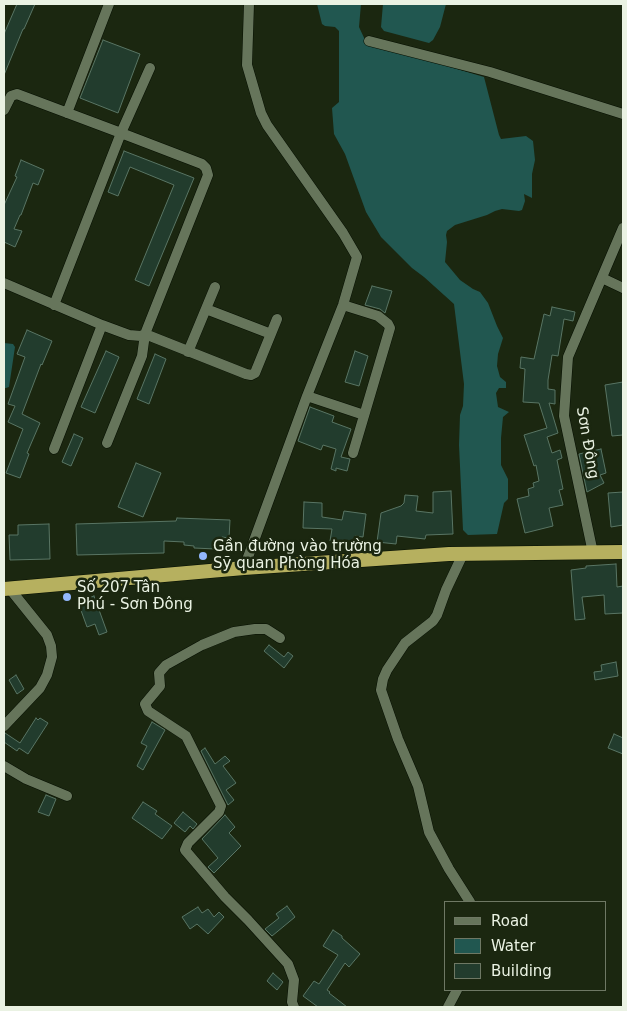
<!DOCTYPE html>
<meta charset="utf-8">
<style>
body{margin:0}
#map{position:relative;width:627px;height:1011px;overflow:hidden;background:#1b2710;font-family:"DejaVu Sans",sans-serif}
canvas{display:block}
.frame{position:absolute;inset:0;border:5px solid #eaf2e3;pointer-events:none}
.legend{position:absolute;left:444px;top:901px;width:162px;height:90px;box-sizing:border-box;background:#1b2710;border:1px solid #6e7864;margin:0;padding:6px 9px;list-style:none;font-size:15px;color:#eaf2e3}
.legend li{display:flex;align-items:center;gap:10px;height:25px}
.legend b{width:25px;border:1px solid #6e7864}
</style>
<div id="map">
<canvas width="627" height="1011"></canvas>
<div class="frame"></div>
<ul class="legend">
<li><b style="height:6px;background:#66755b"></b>Road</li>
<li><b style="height:14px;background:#215750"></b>Water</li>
<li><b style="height:14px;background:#223c2d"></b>Building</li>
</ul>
</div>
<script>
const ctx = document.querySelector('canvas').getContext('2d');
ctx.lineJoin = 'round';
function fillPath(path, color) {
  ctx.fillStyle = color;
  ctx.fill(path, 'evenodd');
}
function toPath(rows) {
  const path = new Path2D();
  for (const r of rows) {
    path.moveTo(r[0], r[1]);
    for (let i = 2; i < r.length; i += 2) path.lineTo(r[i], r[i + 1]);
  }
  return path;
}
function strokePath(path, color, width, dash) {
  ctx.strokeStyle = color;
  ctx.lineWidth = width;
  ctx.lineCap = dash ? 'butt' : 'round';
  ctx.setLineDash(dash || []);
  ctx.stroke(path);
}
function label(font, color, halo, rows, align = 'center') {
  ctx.font = font + ' "DejaVu Sans",sans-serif';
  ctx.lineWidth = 5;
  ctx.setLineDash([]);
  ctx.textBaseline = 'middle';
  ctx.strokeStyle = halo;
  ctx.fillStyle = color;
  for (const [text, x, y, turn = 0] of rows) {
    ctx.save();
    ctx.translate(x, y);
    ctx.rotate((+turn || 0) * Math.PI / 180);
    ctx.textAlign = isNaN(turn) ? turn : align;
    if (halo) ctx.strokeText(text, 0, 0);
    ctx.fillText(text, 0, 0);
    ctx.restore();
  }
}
const water = toPath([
 [317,4,361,4,359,27,366,42,484,77,499,135,501,139,526,136,533,141,535,160,532,174,532,198,524,194,525,201,522,210,519,211,502,209,495,211,487,215,455,225,447,231,446,235,447,242,445,262,460,280,473,289,480,292,488,303,497,326,503,338,498,354,497,366,500,377,506,382,506,388,499,388,496,393,498,407,509,412,503,417,501,438,501,465,508,479,508,499,504,503,497,534,468,535,463,530,459,445,460,415,463,406,464,384,454,304,424,277,412,268,381,237,366,212,345,154,334,134,332,108,339,102,339,31,335,27,325,26,322,24],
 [383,4,446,4,440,27,433,40,429,43,384,31,381,27],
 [4,343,13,344,15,347,9,387,6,388,4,388]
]);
const building = toPath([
 [17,4,35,4,24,29,23,29,4,75,4,34,17,4],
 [103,40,140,54,118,113,80,98,103,40],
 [124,151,194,178,149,286,135,280,174,185,130,167,118,196,108,192,124,151],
 [21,160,44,170,38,185,33,183,21,215,20,215,14,229,22,231,15,247,4,242,4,205,17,177,15,176,21,160],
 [372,286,392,291,385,313,380,309,365,305,372,286],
 [552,307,575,312,573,321,564,319,558,356,552,355,548,380,548,389,555,390,555,404,549,403,558,433,547,437,552,453,560,450,562,458,557,460,563,489,559,490,563,505,549,508,553,526,525,533,517,499,529,496,528,489,534,487,533,483,539,481,536,465,534,466,524,435,547,428,539,403,523,402,525,369,520,368,521,357,534,359,544,314,550,316,552,307],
 [27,330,52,341,42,365,41,364,22,414,40,423,27,453,29,454,20,478,6,473,23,429,8,422,15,406,8,404,25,357,17,354,27,330],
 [106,351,119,357,95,413,81,407,106,351],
 [355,351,368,356,359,386,345,382,355,351],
 [155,354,166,359,149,404,137,399,155,354],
 [623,382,623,435,612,436,605,385,623,382],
 [310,407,334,416,332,422,351,429,341,457,350,459,347,471,336,468,336,471,331,469,336,449,323,445,321,450,298,441,310,407],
 [74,434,83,438,71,466,62,462,74,434],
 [601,449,606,473,600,475,604,483,587,492,579,454,601,449],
 [136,463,161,473,143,517,118,507,136,463],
 [451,491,453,534,426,535,425,539,397,536,396,544,377,542,381,513,401,506,404,503,405,495,418,496,416,511,433,513,433,492,451,491],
 [623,492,623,525,611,527,608,493,623,492],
 [304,502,322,503,322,517,342,520,344,511,366,514,363,537,355,536,354,545,330,541,332,529,303,528,304,502],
 [177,518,230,520,229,538,222,537,222,546,216,545,216,549,194,548,194,546,184,545,184,542,164,541,164,553,77,555,76,524,176,521,177,518],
 [49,524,50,559,10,560,9,535,18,535,18,525,49,524],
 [616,564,617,587,623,586,623,613,605,614,604,595,582,597,585,619,575,620,571,570,586,568,586,566,616,564],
 [94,596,107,632,99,635,95,624,87,627,78,602,94,596],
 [269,645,284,657,288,652,293,656,284,668,264,651,269,645],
 [616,662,618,676,595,680,594,672,602,671,601,665,616,662],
 [16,675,24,689,17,694,9,680,16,675],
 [36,718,38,720,40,718,48,723,28,754,19,748,17,751,4,742,4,733,5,733,20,743,36,718],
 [152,722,165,730,143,770,137,766,147,746,141,743,152,722],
 [614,734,623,738,623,754,608,748,614,734],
 [205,748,215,764,225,756,230,761,223,766,236,783,226,790,234,800,228,805,201,751,205,748],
 [46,795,56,799,49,816,38,812,46,795],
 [143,802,157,811,155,814,172,826,162,839,132,818,143,802],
 [183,812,197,824,193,829,190,826,185,832,174,823,183,812],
 [225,815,235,827,229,833,241,846,214,873,208,867,218,858,202,839,225,815],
 [287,906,295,917,272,936,265,929,279,918,276,914,287,906],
 [198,907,202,913,208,909,214,917,219,912,224,917,208,934,197,924,190,929,182,917,198,907],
 [333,930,342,936,342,938,360,954,349,967,345,963,327,990,330,992,329,993,347,1007,318,1007,303,996,314,981,319,984,338,955,323,946,333,930],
 [273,973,283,982,277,990,267,981,273,973]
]);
const minor = toPath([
 [369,41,490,72,623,114],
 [4,110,11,96,17,94,121,133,150,68],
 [67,113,109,4],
 [602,278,623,288],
 [4,283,102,325,129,335,141,336,145,334,142,356,107,443],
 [54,305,121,133,202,164,206,168,208,175,145,334,246,374,251,375,255,373,277,319],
 [343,305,378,316,388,324,390,328,353,453],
 [206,309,271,334],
 [188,352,215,287],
 [307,396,364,415],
 [54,449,102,325],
 [593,553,564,416,568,357,623,228],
 [463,554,446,590,437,615,433,621,405,643,387,670,383,679,381,690,398,739,418,786,429,832,449,869,470,902],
 [244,568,307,396,343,305,357,257,343,233,267,125,261,113,247,65,249,4],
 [280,638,266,629,255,629,234,632,202,645,166,665,159,673,160,686,145,704,148,711,186,736,221,806,219,812,188,843,185,850,225,897,248,920,288,964,294,980,292,1002,294,1007],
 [4,726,40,688,47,675,52,657,51,646,47,635,10,589],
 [4,766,26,779,67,796],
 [448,1007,457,990]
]);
const highway = toPath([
 [4,589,244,568,449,554,623,552]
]);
const markers = [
 [203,556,5,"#92b7fd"],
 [67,597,5,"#92b7fd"]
];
const streetNames = [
 ["Sơn Đông",587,443,80]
];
const poiNames = [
 ["Gần đường vào trường",213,547],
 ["Sỹ quan Phòng Hóa",213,564],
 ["Số 207 Tân",77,588],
 ["Phú - Sơn Đông",77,605]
];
fillPath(water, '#215750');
fillPath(building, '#223c2d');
strokePath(building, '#597564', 1);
strokePath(minor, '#060f00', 11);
strokePath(highway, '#060f00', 15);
strokePath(minor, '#66755b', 10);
strokePath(highway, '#b6b05f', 14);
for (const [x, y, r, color] of markers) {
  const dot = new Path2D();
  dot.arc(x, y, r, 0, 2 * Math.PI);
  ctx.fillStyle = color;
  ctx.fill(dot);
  strokePath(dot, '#1b2710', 2);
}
label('15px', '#eaf2e3', '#1b2710', streetNames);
label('15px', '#eaf2e3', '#1b2710', poiNames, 'left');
</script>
